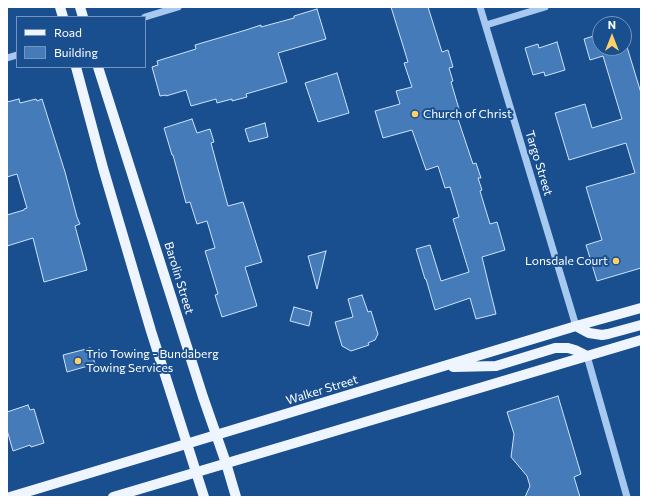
<!DOCTYPE html>
<style>
body{margin:0}
#map{position:relative;width:648px;height:504px;overflow:hidden;background:#194f8f;font-family:Commissioner,sans-serif}
canvas{display:block}
.frame{position:absolute;inset:0;border:8px solid #fff;pointer-events:none}
.legend{position:absolute;left:16px;top:16px;width:130px;height:52px;box-sizing:border-box;background:#194f8f;border:1px solid #7595bc;margin:0;padding:5px 7px;list-style:none;font-size:12px;color:#fff}
.legend li{display:flex;align-items:center;gap:8px;height:20px}
.legend b{width:20px;border:1px solid #7595bc}
.north{position:absolute;left:592px;top:16px;width:40px;height:40px;box-sizing:border-box;background:#194f8f;border:1px solid #7595bc;border-radius:50%;rotate:0deg;font-size:11px;font-weight:700;line-height:16px;text-align:center;color:#fff}
.north::after{content:'';display:block;margin:auto;width:14px;height:18px;background:#ffd065;clip-path:polygon(50% 0,100% 100%,50% 72%,0 100%)}
</style>
<div id="map">
<canvas width="648" height="504"></canvas>
<div class="frame"></div>
<ul class="legend">
<li><b style="height:5px;background:#eff5ff"></b>Road</li>
<li><b style="height:11px;background:#467bb9"></b>Building</li>
</ul>
<div class="north">N</div>
</div>
<script>
const ctx = document.querySelector('canvas').getContext('2d');
ctx.lineJoin = 'round';
function fillPath(path, color) {
  ctx.fillStyle = color;
  ctx.fill(path, 'evenodd');
}
function toPath(rows) {
  const path = new Path2D();
  for (const r of rows) {
    path.moveTo(r[0], r[1]);
    for (let i = 2; i < r.length; i += 2) path.lineTo(r[i], r[i + 1]);
  }
  return path;
}
function strokePath(path, color, width, dash) {
  ctx.strokeStyle = color;
  ctx.lineWidth = width;
  ctx.lineCap = dash ? 'butt' : 'round';
  ctx.setLineDash(dash || []);
  ctx.stroke(path);
}
function label(font, color, halo, rows, align = 'center') {
  ctx.font = font + ' Commissioner,sans-serif';
  ctx.lineWidth = 4;
  ctx.setLineDash([]);
  ctx.textBaseline = 'middle';
  ctx.strokeStyle = halo;
  ctx.fillStyle = color;
  for (const [text, x, y, turn = 0] of rows) {
    ctx.save();
    ctx.translate(x, y);
    ctx.rotate((+turn || 0) * Math.PI / 180);
    ctx.textAlign = isNaN(turn) ? turn : align;
    if (halo) ctx.strokeText(text, 0, 0);
    ctx.fillText(text, 0, 0);
    ctx.restore();
  }
}
const building = toPath([
 [391,7,428,7,442,52,448,50,453,67,449,68,453,81,451,82,459,109,455,110,473,164,476,163,481,178,478,178,482,190,480,191,490,224,497,222,505,250,482,257,489,286,496,314,476,319,470,298,435,310,426,279,425,279,416,249,430,245,441,281,469,272,453,219,459,217,450,187,445,188,438,166,426,170,412,130,383,138,375,111,400,104,396,91,412,87,404,63,408,62,391,7],
 [317,9,326,39,278,53,287,82,246,94,247,97,232,101,232,99,217,103,216,99,191,106,186,90,166,96,166,95,160,96,152,67,158,65,157,61,196,49,195,45,246,30,261,25,261,27,294,18,294,16,317,9],
 [600,34,600,48,624,48,624,37,641,93,641,268,597,281,586,245,602,240,586,187,635,173,626,143,569,160,555,113,585,104,592,128,622,119,603,56,590,60,584,39,600,34],
 [557,42,565,70,545,76,544,72,533,75,525,48,538,44,539,48,557,42],
 [337,73,349,113,318,122,305,83,337,73],
 [19,99,20,103,36,99,37,101,42,99,65,172,77,217,80,224,75,226,87,270,44,282,33,238,7,246,7,215,24,210,24,209,27,208,17,174,7,177,7,102,19,99],
 [192,119,197,133,210,129,214,142,211,143,228,206,243,202,262,262,245,267,257,306,222,317,215,295,218,294,205,251,215,248,207,221,197,224,190,202,186,203,173,155,172,155,164,128,192,119],
 [265,123,268,137,249,142,245,129,265,123],
 [326,251,317,289,308,256,326,251],
 [362,295,368,312,371,311,378,334,375,340,368,343,369,345,351,351,342,346,335,322,353,317,348,299,362,295],
 [294,307,312,312,309,326,290,321,294,307],
 [90,348,95,364,67,372,63,355,90,348],
 [558,396,581,474,574,477,580,497,525,497,530,486,527,476,511,457,514,434,507,412,558,396],
 [28,405,30,410,34,409,44,443,31,447,30,445,13,451,7,430,7,412,28,405]
]);
const minor = toPath([
 [480,7,576,326],
 [145,17,178,7],
 [486,25,545,7],
 [7,58,17,55],
 [587,356,627,497]
]);
const major = toPath([
 [60,7,63,17],
 [80,7,83,17],
 [76,67,103,168,151,331,204,497],
 [98,67,203,397,226,463,236,497],
 [576,326,589,333,602,335,608,334,641,325],
 [453,367,496,366,555,348,568,348,575,350,587,356],
 [10,497,216,435,576,326,641,308],
 [113,497,641,340]
]);
const markers = [
 [415,114,4,"#ffd065"],
 [616,261,4,"#ffd065"],
 [78,361,4,"#ffd065"]
];
const poiNames = [
 ["Church of Christ",423,114],
 ["Lonsdale Court",608,261,"right"],
 ["Trio Towing - Bundaberg",86,354],
 ["Towing Services",86,368]
];
const streetNames = [
 ["Targo Street",539,163,73],
 ["Barolin Street",179,278,73],
 ["Walker Street",322,390,-17]
];
fillPath(building, '#467bb9');
strokePath(building, '#cde3fa', 1);
strokePath(minor, '#a7c9ef', 7);
strokePath(major, '#eff5ff', 10);
for (const [x, y, r, color] of markers) {
  const dot = new Path2D();
  dot.arc(x, y, r, 0, 2 * Math.PI);
  ctx.fillStyle = color;
  ctx.fill(dot);
  strokePath(dot, '#194f8f', 1.5);
}
label('12px', '#fff', '#194f8f', poiNames, 'left');
label('12px', '#fff', '#194f8f', streetNames);
</script>
